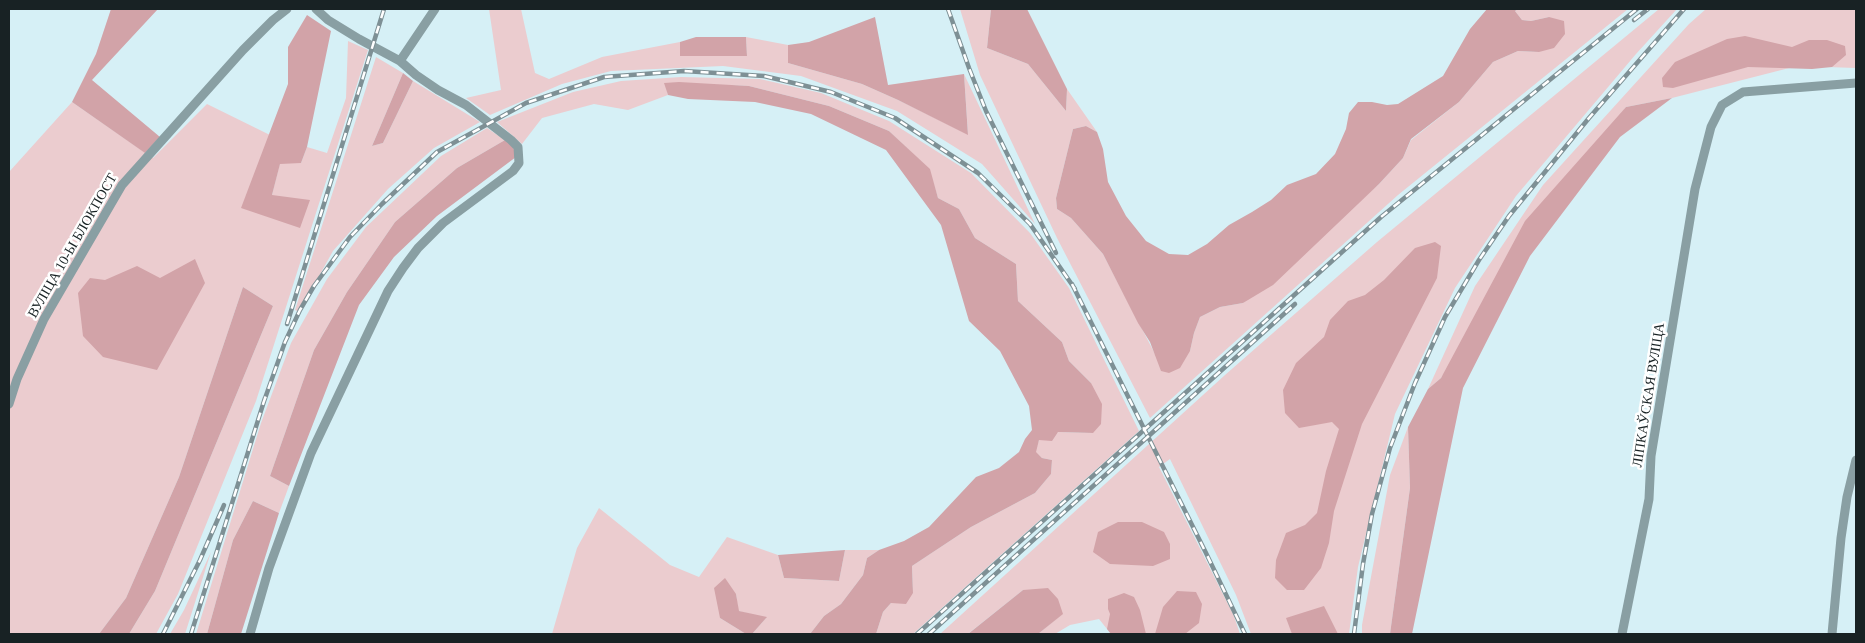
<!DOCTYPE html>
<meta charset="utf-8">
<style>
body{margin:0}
#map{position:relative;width:1865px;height:643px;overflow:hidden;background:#d6f0f6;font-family:"Times New Roman",serif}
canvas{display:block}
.frame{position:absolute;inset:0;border:10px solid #182224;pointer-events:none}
</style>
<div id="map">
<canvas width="1865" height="643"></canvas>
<div class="frame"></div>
</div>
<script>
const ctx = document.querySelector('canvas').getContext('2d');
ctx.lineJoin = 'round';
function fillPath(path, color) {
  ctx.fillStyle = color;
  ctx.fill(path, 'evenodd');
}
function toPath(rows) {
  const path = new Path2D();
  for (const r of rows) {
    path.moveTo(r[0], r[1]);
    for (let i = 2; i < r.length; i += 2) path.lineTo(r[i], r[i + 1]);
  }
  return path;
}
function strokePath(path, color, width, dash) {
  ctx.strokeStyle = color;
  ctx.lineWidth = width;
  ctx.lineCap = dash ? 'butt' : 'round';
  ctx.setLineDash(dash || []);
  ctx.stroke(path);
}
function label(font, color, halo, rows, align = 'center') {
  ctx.font = font + ' "Times New Roman",serif';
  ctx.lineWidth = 5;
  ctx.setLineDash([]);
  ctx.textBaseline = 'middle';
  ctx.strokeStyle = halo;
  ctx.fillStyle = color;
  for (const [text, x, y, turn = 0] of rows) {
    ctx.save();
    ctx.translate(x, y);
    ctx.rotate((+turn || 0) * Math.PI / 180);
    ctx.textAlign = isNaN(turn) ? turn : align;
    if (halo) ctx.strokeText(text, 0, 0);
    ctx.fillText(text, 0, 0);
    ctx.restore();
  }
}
const green = toPath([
 [489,9,521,9,535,73,549,79,602,57,680,42,680,56,747,56,746,37,788,45,788,63,862,84,898,100,968,134,964,74,1035,224,982,164,897,111,801,76,723,66,611,71,562,84,490,115,466,98,501,90],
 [960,9,991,9,987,48,1028,64,1066,111,1067,89,1097,132,1086,126,1073,129,1056,198,1057,209,1071,218,1103,254,1155,354,1190,351,1194,333,1200,317,1220,307,1243,303,1379,184,1403,158,1411,140,1459,102,1493,62,1518,51,1539,52,1549,17,1531,21,1522,20,1515,11,1518,9,1628,9,1398,195,1150,418,1057,238,980,75],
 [1659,9,1677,9,1636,54,1516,196,1455,288,1395,414,1358,567,1349,634,1251,634,1236,595,1170,459,1159,467,1234,616,1240,634,1111,634,1099,619,1070,625,1055,634,1038,634,1062,614,1023,590,969,633,940,634,1225,375,1377,242],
 [1706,9,1856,9,1856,68,1797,66,1672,98,1626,107,1441,378,1428,389,1475,286,1543,185,1689,24],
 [348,41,368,50,256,401,178,594,156,634,129,634,155,591,273,306,243,287,179,477,126,598,99,634,9,634,9,172,72,102,153,158,207,104,270,135,242,208,272,195,280,163,301,163,307,147,327,153,346,98],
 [376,57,403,73,372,146,383,143,413,81,480,122,434,148,388,189,333,251,299,312,295,310],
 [681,77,760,79,821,93,889,121,971,173,1030,233,1069,288,1139,431,913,634,876,634,883,612,891,603,913,593,912,566,971,527,1035,493,1051,474,1052,460,1042,458,1035,452,1039,440,1058,432,1093,433,1091,383,1069,361,1062,342,1018,301,1016,264,975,238,959,209,938,198,929,169,889,131,829,106,749,86,665,83,668,95,628,110,594,104,542,118,522,144,497,122,573,92,621,81],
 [487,128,505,140,457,168,395,222,347,292,314,350,270,476,289,486,279,513,253,501,233,540,207,634,196,634,261,423,291,343,327,279,366,227,441,156],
 [1408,427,1410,488,1390,634,1362,634,1362,625,1390,475],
 [599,508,670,565,699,577,727,537,778,555,784,578,839,581,845,550,879,550,867,558,863,575,841,604,824,616,810,634,752,634,766,618,738,611,736,594,720,618,746,634,552,634,577,548],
 [211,552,185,634,170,634,184,610]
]);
const forest = toPath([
 [111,9,158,9,92,80,160,137,145,153,72,102,96,54],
 [991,9,1027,9,1067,89,1066,111,1028,64,987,48],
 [1487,9,1518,9,1515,11,1522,20,1531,21,1549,17,1564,21,1565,34,1554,48,1539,52,1518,51,1493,62,1459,102,1411,139,1403,158,1379,184,1273,285,1243,303,1220,307,1200,317,1194,333,1190,351,1180,368,1169,373,1161,371,1150,342,1138,323,1103,254,1071,218,1057,209,1056,198,1073,129,1086,126,1097,132,1103,149,1108,182,1126,216,1146,241,1169,254,1188,255,1207,244,1229,225,1252,212,1271,200,1287,185,1316,174,1335,154,1346,129,1349,113,1358,102,1372,102,1387,105,1398,104,1443,76,1470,29],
 [307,15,331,31,307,147,301,163,280,164,272,195,310,200,300,228,241,208,288,84,288,47],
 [875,17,888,85,964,74,968,135,898,100,862,84,788,63,788,45,809,42],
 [1745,36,1792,47,1809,40,1827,40,1845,46,1846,55,1832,67,1812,69,1748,67,1673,88,1663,87,1662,78,1675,62,1727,39],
 [696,37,746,37,747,56,680,56,680,42],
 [403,73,413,81,383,143,372,146],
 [679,82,749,86,829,106,889,131,930,169,938,198,959,209,975,238,1016,264,1018,301,1062,342,1069,361,1091,383,1102,404,1101,424,1093,433,1058,432,1052,441,1039,440,1036,452,1042,458,1052,460,1051,474,1035,493,971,527,912,566,913,593,906,604,891,603,883,612,876,634,810,634,824,616,841,604,863,575,867,558,879,550,904,541,929,527,976,477,999,468,1019,452,1025,439,1032,430,1029,406,1000,351,969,321,941,225,886,150,811,114,755,102,688,99,668,95,664,83],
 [1672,98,1620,137,1530,256,1463,388,1412,634,1390,634,1410,488,1408,427,1428,389,1441,378,1525,221,1626,107],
 [505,140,513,146,516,157,437,216,394,257,359,305,289,486,270,476,314,350,347,292,395,222,457,168],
 [1435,242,1441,246,1437,278,1362,424,1334,511,1329,543,1321,568,1304,590,1287,590,1275,578,1276,560,1286,533,1305,525,1317,513,1326,471,1339,429,1332,422,1299,428,1285,413,1283,390,1296,363,1324,337,1330,320,1348,301,1365,295,1384,280,1415,248],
 [195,259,205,283,157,370,103,357,83,336,78,293,90,278,105,280,137,266,160,278],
 [243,287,273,306,155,591,129,634,99,634,126,598,179,477],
 [253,501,279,513,241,634,207,634,233,540],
 [1118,522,1142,522,1164,532,1170,544,1170,559,1153,566,1110,564,1093,552,1098,532],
 [845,550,839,581,784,578,778,555],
 [725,578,736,594,739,611,767,617,752,634,746,634,720,618,714,588],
 [1048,588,1058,599,1063,614,1038,634,968,634,1023,590],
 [1177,591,1196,592,1202,604,1199,623,1185,634,1155,634,1163,607],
 [1124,593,1134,597,1140,610,1146,634,1111,634,1107,629,1110,614,1108,609,1108,599],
 [1324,606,1338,634,1292,634,1286,618]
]);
const minor = toPath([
 [316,9,328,20,359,39,400,61],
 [9,404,17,379,44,319,122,185,243,50,273,20,287,9],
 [250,634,269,568,311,453,388,291,403,268,418,248,443,223,513,171,519,163,518,147,511,140,466,105,438,90,416,75,400,61,435,9],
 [1622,634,1649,499,1651,456,1695,189,1711,127,1722,105,1743,92,1856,83],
 [1832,634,1841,538,1847,497,1856,460]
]);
const rail = toPath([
 [948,9,969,68,986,111,1056,253],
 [1634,20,1648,9],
 [1072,284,1206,553,1245,634],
 [287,324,384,9],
 [263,404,285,342,300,310,314,286,350,237,382,204,437,152,526,103,604,77,684,71,764,76,831,92,895,118,978,173,1030,224,1075,289],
 [163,634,200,560,224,505],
 [191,634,265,398],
 [917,634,1381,217,1637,9],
 [929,634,1295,304],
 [1354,634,1363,564,1372,514,1390,448,1415,383,1445,317,1479,260,1509,216,1589,118,1684,9]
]);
const streetNames = [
 ["ВУЛІЦА 10-Ы БЛОКПОСТ",73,246,-60],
 ["ЛІПКАЎСКАЯ ВУЛІЦА",1649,395,-81]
];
fillPath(green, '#ebcccf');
fillPath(forest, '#d2a3a8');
strokePath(minor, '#899fa3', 9);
strokePath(rail, '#7e9095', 4.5);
strokePath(rail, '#fff', 2.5, [8]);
label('14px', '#182224', '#fff', streetNames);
</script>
